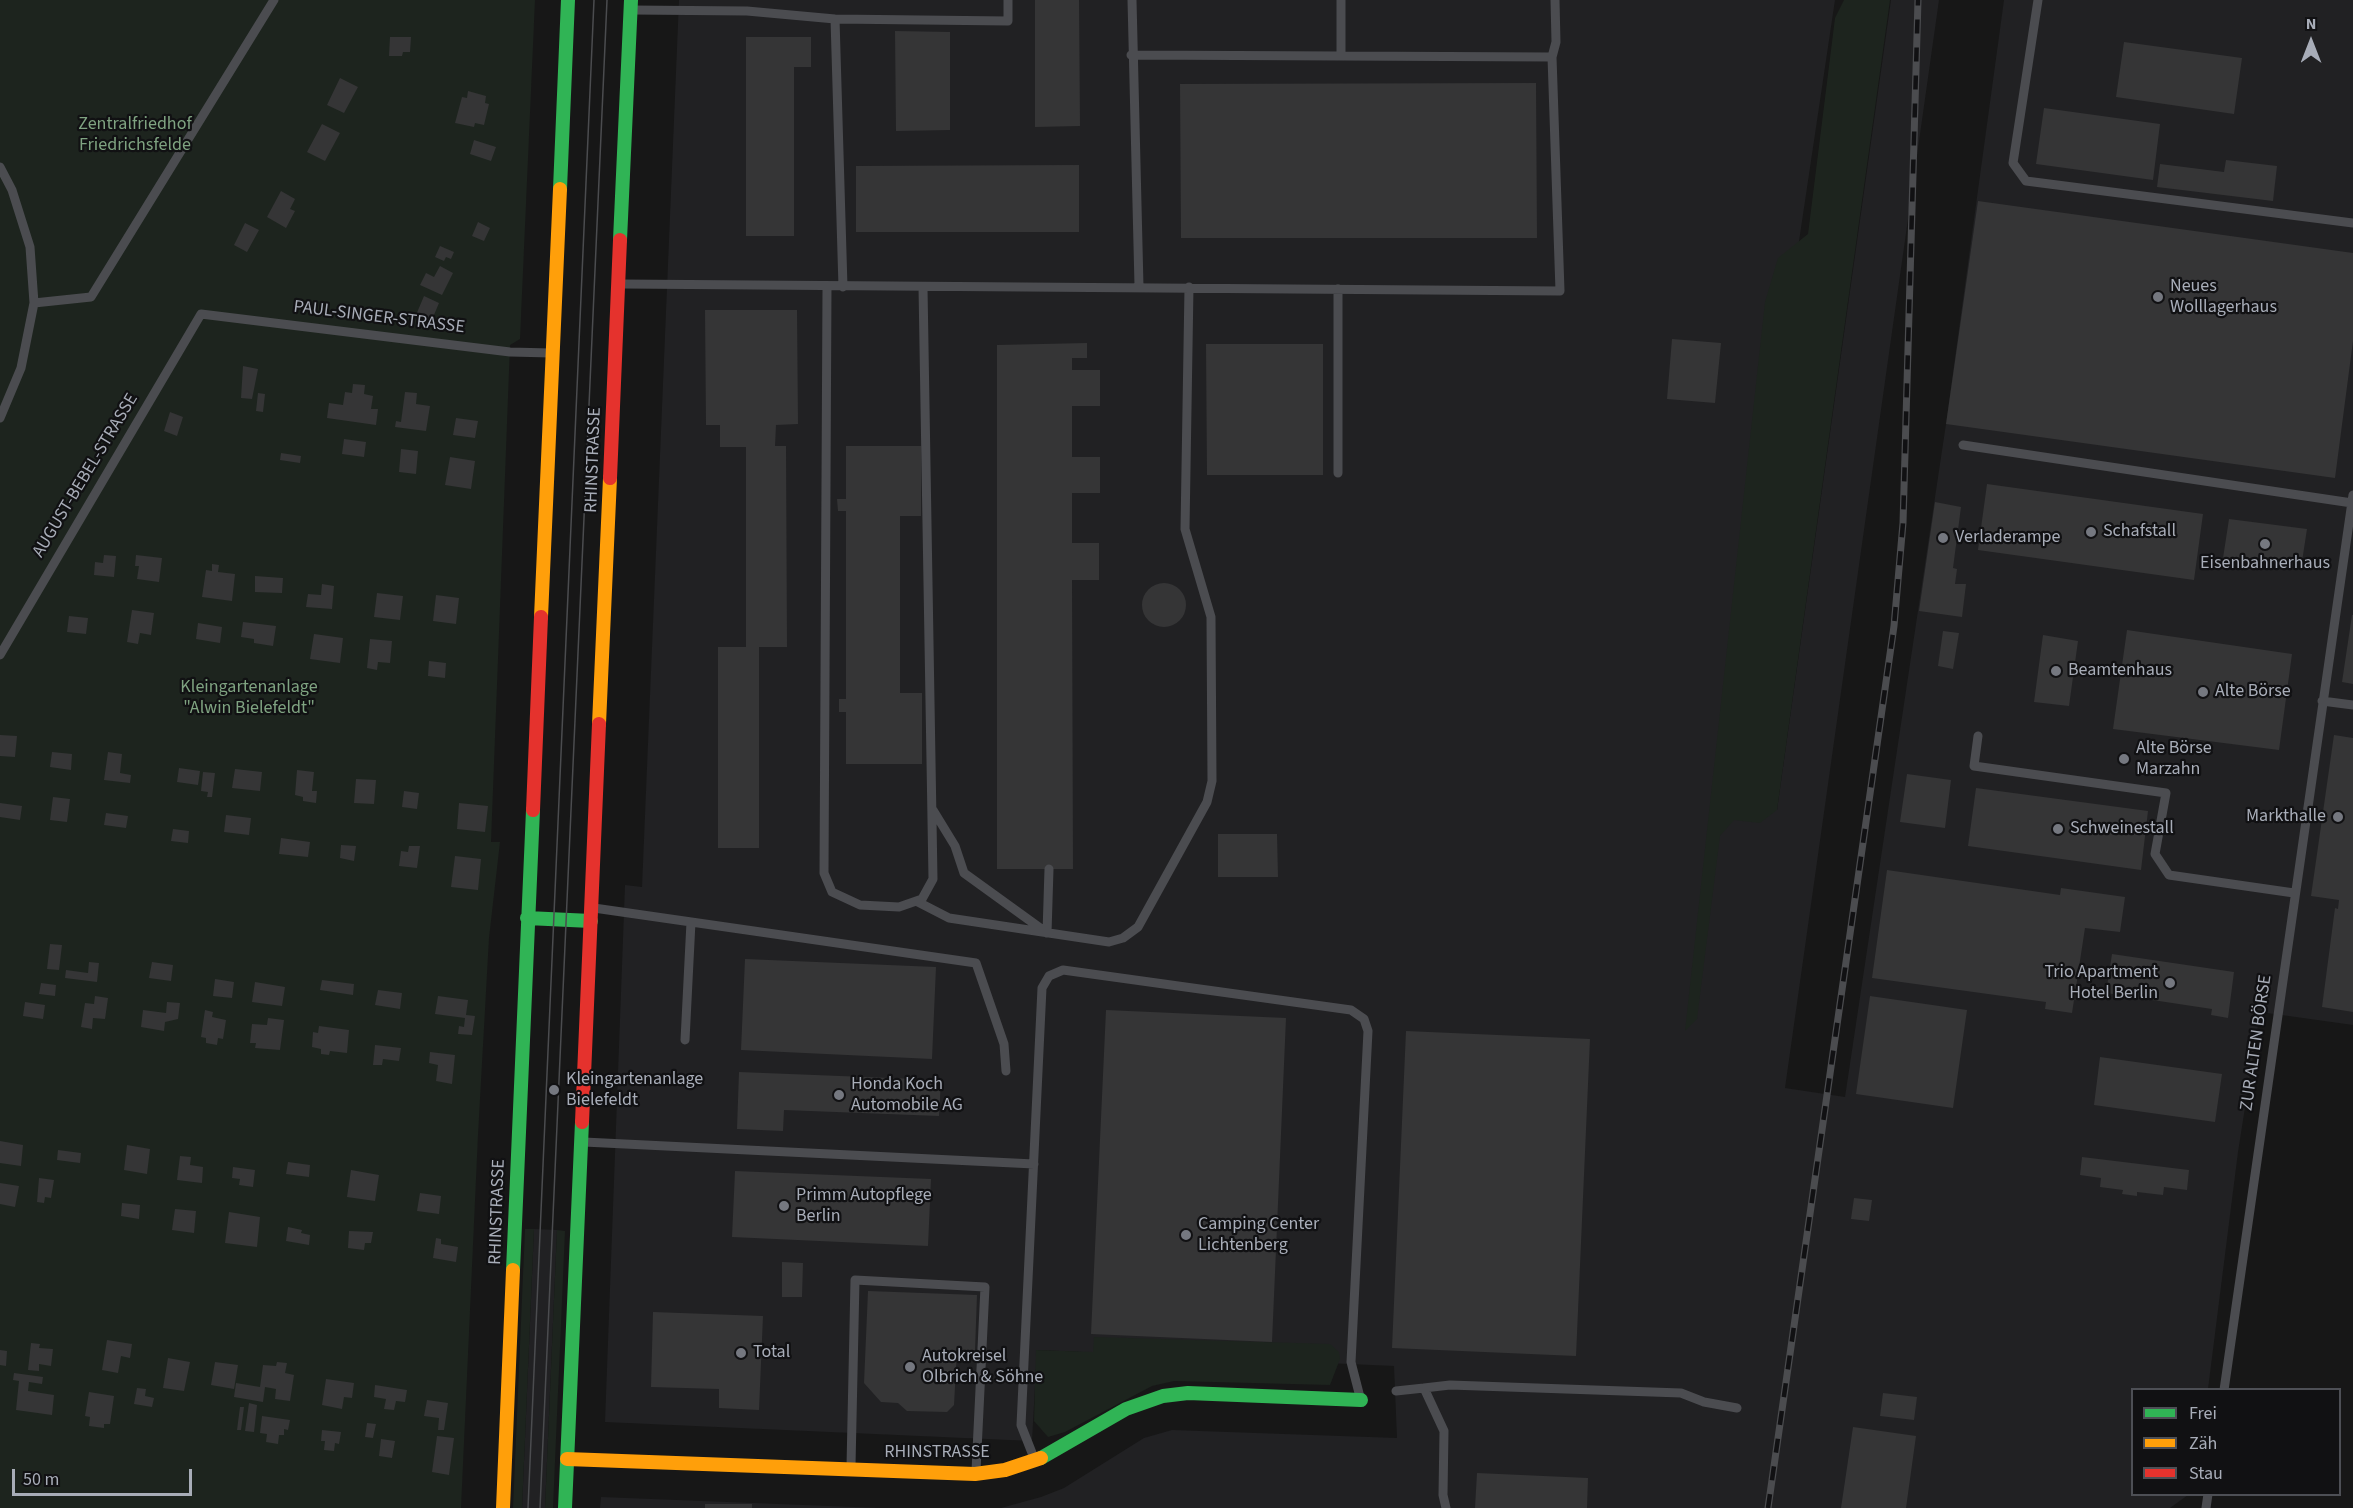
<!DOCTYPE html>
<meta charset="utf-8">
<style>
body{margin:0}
#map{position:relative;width:2353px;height:1508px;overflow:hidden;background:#171717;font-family:"Source Sans 3",sans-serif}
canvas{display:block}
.legend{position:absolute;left:2131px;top:1388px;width:210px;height:108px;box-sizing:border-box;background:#111113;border:2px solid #4d4f55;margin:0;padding:8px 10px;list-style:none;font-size:18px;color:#a8adb8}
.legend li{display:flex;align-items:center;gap:12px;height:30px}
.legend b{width:30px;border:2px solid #4d4f55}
.north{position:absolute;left:2281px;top:12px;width:60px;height:60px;-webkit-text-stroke:4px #111113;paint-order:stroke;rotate:0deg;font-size:16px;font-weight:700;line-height:24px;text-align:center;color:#a8adb8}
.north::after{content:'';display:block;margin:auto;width:21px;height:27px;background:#a8adb8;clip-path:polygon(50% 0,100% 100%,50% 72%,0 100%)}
.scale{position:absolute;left:12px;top:1469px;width:180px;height:27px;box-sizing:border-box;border:3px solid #a8adb8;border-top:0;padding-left:8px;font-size:18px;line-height:21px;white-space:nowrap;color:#a8adb8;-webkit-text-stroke:4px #111113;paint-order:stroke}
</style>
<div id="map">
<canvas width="2353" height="1508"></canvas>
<ul class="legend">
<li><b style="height:8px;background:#30b455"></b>Frei</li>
<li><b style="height:8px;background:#ff9f0a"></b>Zäh</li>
<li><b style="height:8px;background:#e5322d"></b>Stau</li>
</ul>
<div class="north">N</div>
<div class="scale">50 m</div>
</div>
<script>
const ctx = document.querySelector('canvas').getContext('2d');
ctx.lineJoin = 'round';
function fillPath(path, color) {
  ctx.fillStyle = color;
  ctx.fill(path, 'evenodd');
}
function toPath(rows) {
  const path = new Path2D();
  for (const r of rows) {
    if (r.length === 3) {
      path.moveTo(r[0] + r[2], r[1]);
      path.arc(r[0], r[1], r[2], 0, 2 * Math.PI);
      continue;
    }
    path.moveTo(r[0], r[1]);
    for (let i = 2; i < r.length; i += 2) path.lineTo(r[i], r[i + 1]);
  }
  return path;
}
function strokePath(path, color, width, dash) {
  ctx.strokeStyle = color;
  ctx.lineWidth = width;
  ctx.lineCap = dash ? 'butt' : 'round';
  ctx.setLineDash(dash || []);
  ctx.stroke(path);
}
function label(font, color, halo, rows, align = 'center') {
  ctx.font = font + ' "Source Sans 3",sans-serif';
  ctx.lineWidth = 4.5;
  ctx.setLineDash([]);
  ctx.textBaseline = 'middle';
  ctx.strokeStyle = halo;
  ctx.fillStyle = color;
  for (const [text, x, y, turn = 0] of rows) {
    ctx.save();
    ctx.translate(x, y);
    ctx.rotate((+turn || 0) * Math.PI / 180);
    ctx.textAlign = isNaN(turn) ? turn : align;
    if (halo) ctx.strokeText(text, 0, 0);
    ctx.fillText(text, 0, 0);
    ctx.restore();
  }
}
const built = toPath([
 [679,0,1835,0,1714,811,1777,810,1891,0,1939,0,1785,1088,1845,1097,1946,424,2004,0,2353,0,2353,1025,2260,1012,2238,1152,2208,1389,2132,1390,2132,1494,2188,1495,2170,1508,1001,1508,1041,1497,1064,1488,1144,1438,1172,1430,1397,1438,1394,1366,1037,1350,1032,1441,605,1422,625,885,642,887],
 [534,1229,557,1230,545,1508,522,1508],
 [601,1497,880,1508,600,1508]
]);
const green = toPath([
 [0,0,535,0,520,339,510,345,491,842,500,842,489,938,478,1135,461,1508,0,1508],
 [1844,0,1890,0,1777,810,1760,823,1734,820,1720,836,1697,1019,1685,1031,1765,302,1778,258,1808,234,1835,18],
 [525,1229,534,1229,522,1508,513,1508],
 [557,1230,565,1231,553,1508,545,1508],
 [1094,1337,1330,1344,1339,1352,1340,1359,1330,1385,1174,1381,1152,1386,1065,1432,1048,1437,1034,1421,1036,1350,1093,1352]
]);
const building = toPath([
 [1035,0,1079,0,1080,126,1035,127],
 [895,31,950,32,950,130,896,131],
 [390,37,411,37,410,52,403,52,402,56,389,56],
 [746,37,811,37,811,67,794,67,794,236,746,236],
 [2124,42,2242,58,2234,114,2116,97],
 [340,78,358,87,344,113,327,105],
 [1536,83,1537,238,1181,238,1180,84],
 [468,91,486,96,485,103,489,104,484,125,475,123,474,127,455,123,462,97,467,98],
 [2044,108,2160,124,2153,180,2036,164],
 [322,124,340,133,325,161,307,152],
 [474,140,496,147,491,161,470,154],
 [2226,160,2277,166,2273,201,2157,187,2160,164,2224,172],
 [1079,165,1079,232,856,232,856,166],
 [281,191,295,199,290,209,295,211,286,228,267,217],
 [1978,201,2353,253,2353,341,2335,478,1946,424],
 [478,222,490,228,484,241,472,236],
 [245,223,259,230,247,252,234,245],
 [440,246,454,252,451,259,446,257,444,261,435,257],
 [440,266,453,273,442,295,420,285,426,273,434,277],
 [424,296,439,303,431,322,416,315],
 [705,310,797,310,798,424,776,425,775,446,786,446,787,647,759,647,759,848,718,848,718,647,746,647,746,447,720,447,720,425,706,425],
 [1672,339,1721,343,1715,403,1667,399],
 [1087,343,1087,358,1072,358,1072,370,1100,370,1100,406,1072,406,1072,457,1100,457,1100,493,1072,493,1072,543,1099,543,1099,580,1072,580,1073,869,997,869,997,345],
 [1206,344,1323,344,1323,475,1207,475],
 [243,366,258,369,252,399,241,398],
 [353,384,365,385,364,394,373,396,371,409,378,409,376,425,327,418,329,403,343,405,345,392,352,393],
 [405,392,417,393,416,404,430,406,426,431,395,427,396,421,401,422],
 [258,393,265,394,263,412,256,411],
 [170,412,183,417,177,436,164,431],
 [456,418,478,421,475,438,453,435],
 [344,439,366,442,364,457,342,454],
 [846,446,921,446,921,516,900,516,900,693,922,693,922,764,846,764,846,712,839,712,839,699,846,699,846,511,838,511,837,499,846,499],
 [401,449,418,451,416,474,399,472],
 [281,453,301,456,300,463,280,460],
 [450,457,475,461,471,489,445,485],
 [1987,484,2203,514,2194,580,1978,550],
 [1935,502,1961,507,1953,568,1957,569,1955,584,1966,584,1962,617,1919,611],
 [2229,519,2307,529,2301,568,2223,558],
 [104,555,116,556,114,577,94,575,95,562,103,563],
 [136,555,162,558,159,582,137,579,139,566,135,566],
 [212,564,219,565,218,572,235,574,232,601,202,597,206,570,212,571],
 [255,576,283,578,282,593,255,592],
 [1164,605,22],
 [322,584,334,586,332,609,306,607,308,594,321,595],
 [377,593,403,596,400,620,374,617],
 [436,595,459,598,456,624,433,621],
 [132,610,154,613,151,635,140,633,138,644,127,642],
 [2352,615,2353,615,2353,684,2342,682],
 [69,616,88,618,86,634,67,632],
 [243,622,276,626,273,646,254,643,254,639,241,637],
 [198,623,222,627,220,643,196,639],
 [2127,630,2292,654,2279,750,2113,729],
 [1943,631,1959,633,1953,669,1938,666],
 [314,634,343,638,340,663,310,659],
 [2043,635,2078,641,2069,706,2034,702],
 [370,639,392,641,390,663,378,662,377,670,367,668],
 [429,661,446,663,445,678,428,676],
 [0,735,17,736,15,757,0,756],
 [2334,735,2353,738,2353,1012,2322,1007,2335,908,2338,909,2339,900,2311,896],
 [52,752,72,754,71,770,50,767],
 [108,752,122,754,120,773,131,775,130,783,104,780],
 [179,768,200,771,198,785,177,782],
 [235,769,262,772,260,791,232,788],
 [297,770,314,772,312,791,317,791,316,803,303,801,303,797,295,795],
 [203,772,215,773,212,797,207,797,208,792,201,791],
 [1907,774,1951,780,1945,828,1900,822],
 [356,779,376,780,374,804,354,803],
 [1976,788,2148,811,2141,870,1968,846],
 [404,791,419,793,417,809,402,807],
 [53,797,70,799,67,822,50,820],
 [0,803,22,806,20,820,0,817],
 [459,803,488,806,485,832,457,829],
 [106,813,128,816,126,828,104,825],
 [226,815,251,818,249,835,224,832],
 [173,829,189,831,188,843,171,841],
 [1218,834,1277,834,1278,877,1218,877],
 [281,838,310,842,308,857,279,854],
 [341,845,356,846,354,861,340,858],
 [409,846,420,846,417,868,399,866,401,851,408,852],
 [455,856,481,859,478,890,451,887],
 [1887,870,2060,895,2061,888,2125,897,2120,932,2085,928,2072,1013,2045,1009,2046,1002,1872,978],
 [50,944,62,945,59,970,47,969],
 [2112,954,2234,972,2228,1018,2211,1015,2212,1009,2106,993],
 [745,959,936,967,932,1059,741,1050],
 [89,962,99,963,97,982,65,978,66,970,88,973],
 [152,962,173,965,171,981,149,978],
 [215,979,234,982,232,998,213,996],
 [322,980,354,984,353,995,320,990],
 [255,982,285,987,282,1006,252,1002],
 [41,983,56,985,55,996,39,994],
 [378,990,402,993,400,1009,375,1005],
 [95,996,108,998,105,1019,93,1018,92,1029,81,1027,85,1003,94,1004],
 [438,996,468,1000,466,1015,475,1016,472,1035,458,1034,459,1026,464,1027,465,1018,435,1014],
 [1870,996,1967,1010,1953,1108,1856,1094],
 [25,1002,45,1005,43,1019,23,1016],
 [167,1002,180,1003,178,1019,165,1022,164,1031,141,1027,143,1010,166,1013],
 [205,1010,213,1012,212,1017,226,1020,223,1039,218,1038,217,1045,206,1043,206,1038,201,1037],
 [1106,1010,1286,1018,1272,1342,1091,1334],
 [268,1018,284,1020,280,1050,255,1048,256,1043,250,1043,252,1024,267,1025],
 [319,1026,349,1030,347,1053,330,1051,329,1055,321,1054,321,1049,312,1047,313,1032,318,1033],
 [1406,1031,1590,1039,1576,1356,1392,1348],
 [375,1045,401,1048,399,1061,383,1059,382,1065,373,1065],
 [430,1052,455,1055,452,1084,436,1081,438,1065,429,1063],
 [2100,1057,2222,1074,2215,1122,2094,1105],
 [739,1072,941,1080,939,1116,784,1110,783,1131,737,1129],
 [0,1141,23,1145,21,1166,0,1163],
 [127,1145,150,1149,147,1174,124,1170],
 [58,1150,81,1153,80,1163,57,1160],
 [180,1156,191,1157,190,1165,203,1167,202,1183,177,1180],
 [2082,1157,2189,1170,2187,1190,2164,1187,2163,1195,2137,1192,2137,1196,2122,1194,2123,1190,2100,1187,2101,1178,2080,1175],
 [288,1162,310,1165,309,1177,286,1174],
 [233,1167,255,1170,253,1187,239,1185,240,1179,232,1178],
 [351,1170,379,1175,375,1201,347,1197],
 [735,1171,931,1179,928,1246,732,1237],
 [39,1178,54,1180,51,1198,45,1197,44,1203,37,1202],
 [0,1183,19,1186,15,1207,0,1204],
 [420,1193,441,1196,439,1214,417,1211],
 [1854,1198,1872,1200,1869,1221,1851,1219],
 [122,1203,140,1205,139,1219,121,1216],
 [175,1209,196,1211,194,1233,172,1230],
 [229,1212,260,1217,257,1247,225,1243],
 [288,1227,302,1230,301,1233,310,1235,309,1245,286,1241],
 [349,1231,373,1232,371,1243,365,1243,364,1250,348,1248],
 [436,1238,441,1239,441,1244,458,1247,456,1262,433,1258],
 [782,1262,803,1263,802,1297,782,1297],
 [868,1291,977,1295,975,1351,957,1350,954,1405,947,1412,907,1411,898,1403,881,1402,864,1383],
 [653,1312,763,1316,759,1410,719,1408,719,1389,651,1387],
 [107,1340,132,1344,130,1358,121,1356,118,1373,102,1370],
 [31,1343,40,1344,39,1348,53,1349,51,1366,39,1364,39,1371,28,1370],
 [0,1350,7,1351,6,1366,0,1365],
 [168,1358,190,1362,184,1391,163,1388],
 [215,1362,238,1365,234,1389,211,1385],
 [277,1362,287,1363,285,1373,294,1375,290,1401,275,1399,276,1389,265,1387,263,1402,234,1397,236,1383,260,1387,263,1365,276,1366],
 [14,1373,43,1377,42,1384,29,1382,28,1391,54,1395,52,1415,16,1410,19,1381,13,1380],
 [326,1379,354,1383,352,1398,344,1397,342,1409,322,1405],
 [375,1385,407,1390,405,1402,396,1401,394,1410,384,1409,386,1399,374,1397],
 [137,1388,146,1389,145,1396,154,1398,152,1407,134,1404],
 [89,1392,114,1396,110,1424,104,1424,104,1428,89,1426,90,1417,85,1416],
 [1883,1393,1917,1397,1914,1420,1880,1416],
 [427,1400,448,1403,444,1430,438,1430,439,1418,424,1416],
 [249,1403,257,1405,254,1432,245,1431],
 [240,1407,244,1407,241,1430,237,1430],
 [262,1416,290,1420,288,1430,284,1429,284,1435,279,1435,278,1444,266,1442,267,1434,260,1433],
 [367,1423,376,1424,373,1438,365,1437],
 [1853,1427,1916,1436,1906,1508,1841,1508],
 [322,1430,341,1432,339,1444,335,1443,334,1451,324,1450,325,1441,321,1441],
 [437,1436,454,1438,449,1475,432,1472],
 [381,1439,395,1441,392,1458,379,1456],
 [1477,1473,1588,1478,1587,1508,1475,1508],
 [705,1504,752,1504,752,1508,705,1508]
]);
const lane = toPath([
 [1132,0,1139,286],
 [1341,0,1341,56],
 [2038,0,2013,163,2026,181,2353,223],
 [632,10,747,11,835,19,1008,21,1008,0],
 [835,19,843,287],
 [1131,55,1552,57],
 [0,167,12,190,30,247,34,303,21,368,0,418],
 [622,284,1560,291,1552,57,1556,42,1555,0],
 [827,287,824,873,832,892,860,905,899,907,922,899,933,879,923,287],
 [1338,289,1338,473],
 [34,303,91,297,274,0],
 [1963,445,2352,503],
 [0,655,201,314,510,352,551,353],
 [2322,701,2353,705],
 [1978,736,1974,766,2166,793,2155,854,2169,875,2294,893],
 [933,810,955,846,964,873,1047,933,1049,869],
 [916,901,949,918,1109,942,1123,938,1138,927,1207,802,1212,781,1211,617,1185,529,1189,287],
 [594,908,976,963,1004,1044,1006,1071],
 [685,1040,691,922],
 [584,1142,1034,1164],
 [1424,1388,1450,1385,1681,1393,1704,1402,1737,1408],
 [2224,1390,2353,495],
 [1396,1391,1424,1388,1444,1431,1443,1495,1446,1508],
 [1034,1458,1021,1425,1042,988,1049,976,1063,970,1351,1010,1364,1019,1368,1031,1351,1362,1360,1397],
 [851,1466,855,1280,985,1287,976,1471],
 [2206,1508,2208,1494]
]);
const fast = toPath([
 [560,189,568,0],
 [620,240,631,0],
 [527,918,591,921],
 [513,1270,533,810],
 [1041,1458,1126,1409,1163,1396,1188,1393,1361,1400],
 [565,1508,582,1122]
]);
const slow = toPath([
 [541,617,560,189],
 [599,724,610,478],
 [567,1459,975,1474,1005,1470,1041,1458],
 [503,1508,513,1270]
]);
const jam = toPath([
 [610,478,620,240],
 [533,810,541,617],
 [582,1122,599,724]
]);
const tram = toPath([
 [528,1508,594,0],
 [540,1508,607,0]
]);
const rail = toPath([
 [1768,1508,1894,626,1903,523,1918,0]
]);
const markers = [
 [2158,297,6,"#757880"],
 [2091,532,6,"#757880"],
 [1943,538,6,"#757880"],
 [2265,544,6,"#757880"],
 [2056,671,6,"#757880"],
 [2203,692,6,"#757880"],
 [2124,759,6,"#757880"],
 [2338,817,6,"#757880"],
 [2058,829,6,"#757880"],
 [2170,983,6,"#757880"],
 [554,1090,6,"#757880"],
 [839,1095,6,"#757880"],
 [784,1206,6,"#757880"],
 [1186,1235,6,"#757880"],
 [741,1353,6,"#757880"],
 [910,1367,6,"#757880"]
];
const parkNames = [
 ["Zentralfriedhof",135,125],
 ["Friedrichsfelde",135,146],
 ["Kleingartenanlage",249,688],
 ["\"Alwin Bielefeldt\"",249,709]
];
const poiNames = [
 ["Neues",2170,287],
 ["Wolllagerhaus",2170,308],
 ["Schafstall",2103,532],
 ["Verladerampe",1955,538],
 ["Eisenbahnerhaus",2265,564,"center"],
 ["Beamtenhaus",2068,671],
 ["Alte Börse",2215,692],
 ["Alte Börse",2136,749],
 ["Marzahn",2136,770],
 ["Markthalle",2326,817,"right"],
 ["Schweinestall",2070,829],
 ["Trio Apartment",2158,973,"right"],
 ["Hotel Berlin",2158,994,"right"],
 ["Kleingartenanlage",566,1080],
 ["Bielefeldt",566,1101],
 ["Honda Koch",851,1085],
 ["Automobile AG",851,1106],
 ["Primm Autopflege",796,1196],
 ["Berlin",796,1217],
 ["Camping Center",1198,1225],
 ["Lichtenberg",1198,1246],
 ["Total",753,1353],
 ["Autokreisel",922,1357],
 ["Olbrich & Söhne",922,1378]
];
const streetNames = [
 ["PAUL-SINGER-STRASSE",379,318,7],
 ["RHINSTRASSE",594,460,-88],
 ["AUGUST-BEBEL-STRASSE",86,476,-59],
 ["ZUR ALTEN BÖRSE",2257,1043,-82],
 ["RHINSTRASSE",498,1212,-88],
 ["RHINSTRASSE",937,1453]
];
fillPath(built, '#212123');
fillPath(green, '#1d241e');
fillPath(building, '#353536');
strokePath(lane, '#4b4c50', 9);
strokePath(fast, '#30b455', 14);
strokePath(slow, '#ff9f0a', 14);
strokePath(jam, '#e5322d', 14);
strokePath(tram, '#4b4c4f', 1.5);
strokePath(rail, '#4b4c4f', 7);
strokePath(rail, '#111113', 4.5, [14]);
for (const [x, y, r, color] of markers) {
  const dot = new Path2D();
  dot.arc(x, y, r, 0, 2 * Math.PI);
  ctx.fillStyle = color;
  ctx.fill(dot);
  strokePath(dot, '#111113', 2);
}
label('18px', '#7fa381', '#111113', parkNames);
label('18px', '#a8adb8', '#111113', poiNames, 'left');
label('18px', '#a8adb8', '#111113', streetNames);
</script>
